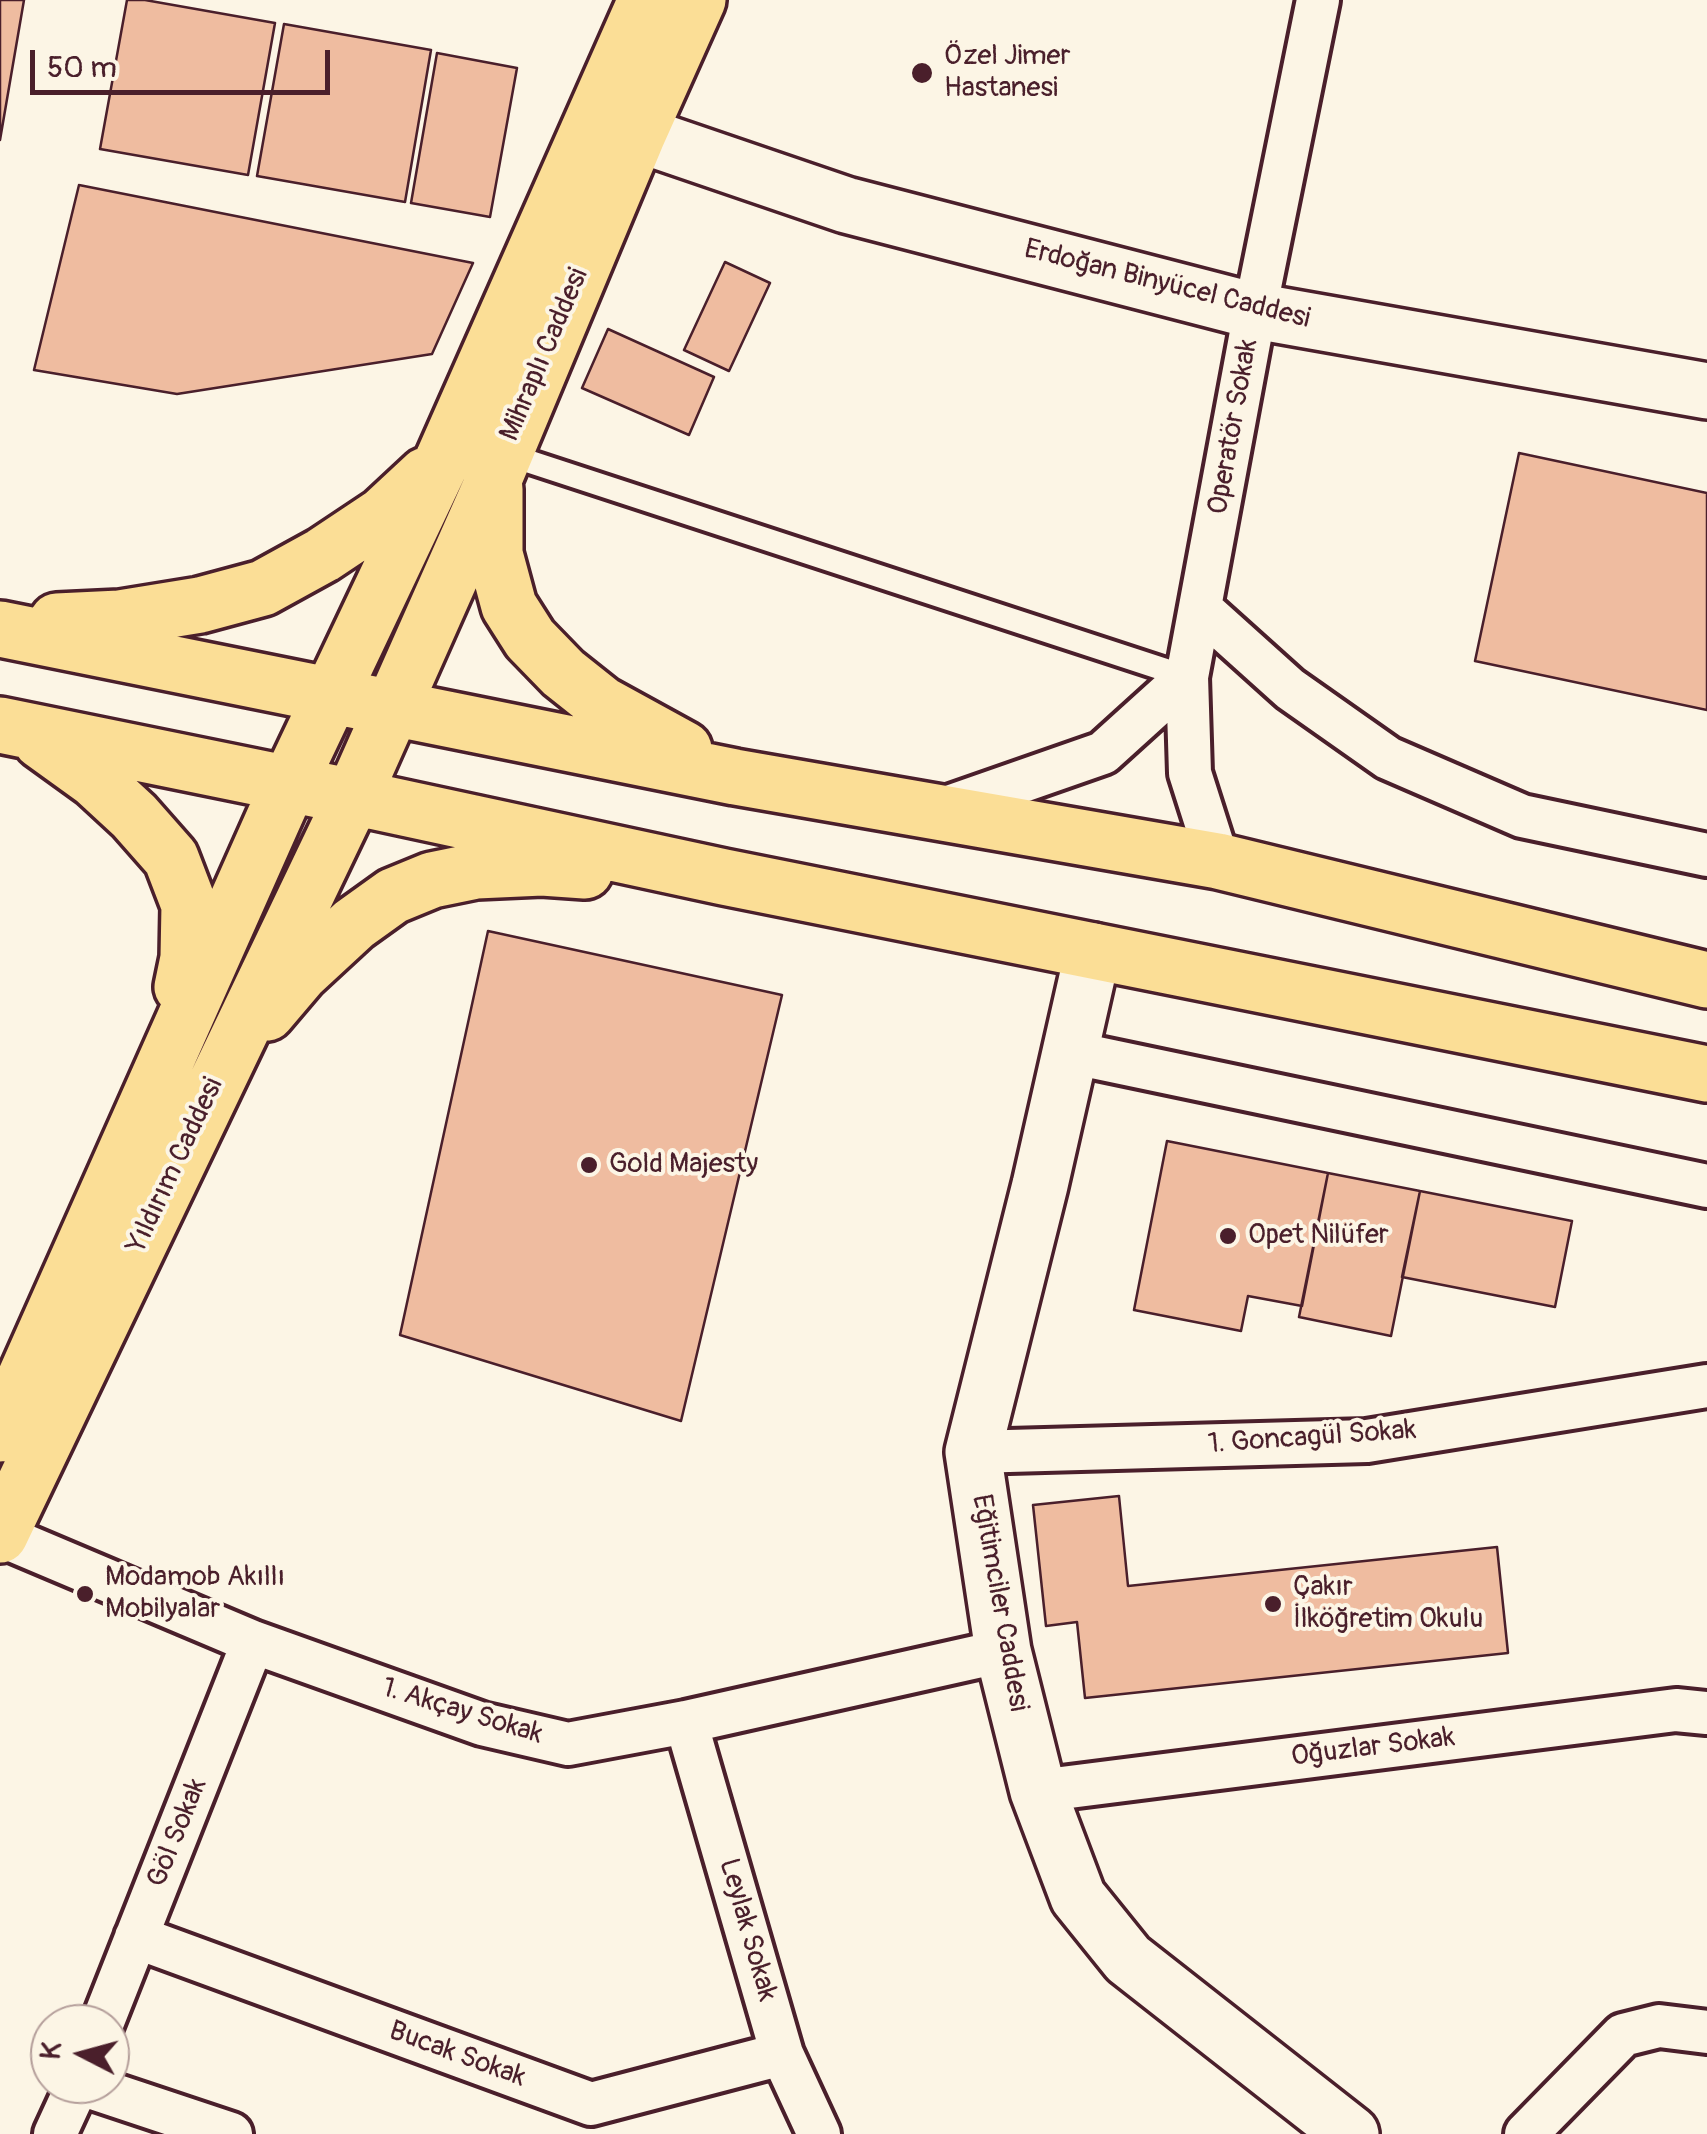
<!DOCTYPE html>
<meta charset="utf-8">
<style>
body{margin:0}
#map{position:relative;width:1707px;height:2134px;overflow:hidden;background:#fcf5e5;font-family:Pangolin,sans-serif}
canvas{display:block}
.north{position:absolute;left:30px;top:2004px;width:100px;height:100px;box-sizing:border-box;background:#fcf5e5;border:2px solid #b59f9b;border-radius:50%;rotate:276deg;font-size:28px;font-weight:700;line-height:40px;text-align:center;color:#4a1f2b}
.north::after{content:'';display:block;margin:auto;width:35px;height:45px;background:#4a1f2b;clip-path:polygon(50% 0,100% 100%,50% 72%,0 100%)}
.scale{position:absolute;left:30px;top:50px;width:300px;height:45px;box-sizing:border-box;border:5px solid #4a1f2b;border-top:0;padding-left:12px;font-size:30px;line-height:35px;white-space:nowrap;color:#4a1f2b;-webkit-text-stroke:8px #fcf5e5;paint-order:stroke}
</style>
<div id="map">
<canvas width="1707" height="2134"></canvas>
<div class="north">K</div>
<div class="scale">50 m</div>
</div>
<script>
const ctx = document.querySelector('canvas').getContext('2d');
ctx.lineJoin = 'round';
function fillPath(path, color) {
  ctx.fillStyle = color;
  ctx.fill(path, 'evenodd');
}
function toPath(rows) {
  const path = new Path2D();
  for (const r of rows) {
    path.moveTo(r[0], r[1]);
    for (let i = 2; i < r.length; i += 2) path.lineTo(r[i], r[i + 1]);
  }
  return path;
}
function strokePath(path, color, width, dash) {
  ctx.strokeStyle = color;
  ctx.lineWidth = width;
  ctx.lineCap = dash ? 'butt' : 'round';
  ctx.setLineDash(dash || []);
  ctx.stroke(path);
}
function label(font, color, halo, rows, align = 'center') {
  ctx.font = font + ' Pangolin,sans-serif';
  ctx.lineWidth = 8;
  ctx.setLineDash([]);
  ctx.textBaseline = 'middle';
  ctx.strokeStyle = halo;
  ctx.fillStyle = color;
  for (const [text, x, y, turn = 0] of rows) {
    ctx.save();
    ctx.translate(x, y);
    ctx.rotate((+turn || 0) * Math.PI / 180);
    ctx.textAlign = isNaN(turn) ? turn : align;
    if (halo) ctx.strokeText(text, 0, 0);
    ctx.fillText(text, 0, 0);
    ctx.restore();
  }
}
const building = toPath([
 [0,0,24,0,0,140,0,0],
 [127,0,145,0,275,23,248,175,100,149,127,0],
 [284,24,431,50,405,202,257,176,284,24],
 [437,53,517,68,490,217,411,203,437,53],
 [79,185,473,263,432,354,177,394,34,370,79,185],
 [725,262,770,283,729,371,684,350,725,262],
 [608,329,714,377,689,435,582,388,608,329],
 [1519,453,1707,493,1707,710,1475,661,1519,453],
 [488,931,782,995,681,1421,400,1335,488,931],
 [1167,1141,1328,1173,1302,1306,1248,1296,1241,1331,1134,1310,1167,1141],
 [1328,1173,1420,1191,1391,1336,1299,1317,1328,1173],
 [1420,1191,1572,1221,1555,1307,1402,1277,1420,1191],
 [1119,1496,1128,1586,1497,1547,1508,1653,1085,1698,1077,1622,1046,1626,1033,1505,1119,1496]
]);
const service = toPath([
 [503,453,1187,677]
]);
const minor = toPath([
 [1201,609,1290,689,1388,758,1522,816,1707,855],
 [937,811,1103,753,1187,677],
 [1218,861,1190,773,1187,677,1255,311,1318,0],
 [1069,1052,1707,1186],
 [973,1452,1367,1441,1707,1386],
 [0,1535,253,1642,482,1724,568,1744,686,1722,1003,1651],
 [686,1722,782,2054,819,2134],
 [1038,1791,1676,1710,1707,1713],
 [136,1937,591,2104,782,2054],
 [102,2024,253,1642],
 [81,2084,231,2134],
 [55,2134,78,2084],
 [1526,2134,1623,2035,1659,2026,1707,2032]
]);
const tertiary = toPath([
 [638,134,846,205,1255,311,1707,391],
 [1093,951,1040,1185,973,1452,1003,1651,1038,1791,1078,1897,1128,1959,1351,2134]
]);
const primary = toPath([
 [495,489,495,554,509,606,530,639,563,673,602,704,684,749],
 [57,621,120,618,200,605,263,588,323,555,383,515,426,475],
 [0,629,735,777,1218,861,1707,980],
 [0,725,353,797,724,877,1707,1074],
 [41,741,95,780,134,816,171,858,189,905,188,958,182,987],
 [267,1013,301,973,354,924,393,896,432,880,476,871,542,868,585,871],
 [0,1434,289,784,443,459,646,0],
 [0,1535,353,797,495,477,638,134,698,0]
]);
const markers = [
 [922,73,12,"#4a1f2b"],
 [589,1165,10,"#4a1f2b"],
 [1228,1236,10,"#4a1f2b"],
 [85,1594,10,"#4a1f2b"],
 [1273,1604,10,"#4a1f2b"]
];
const poiNames = [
 ["Özel Jimer",944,57],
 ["Hastanesi",944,89],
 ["Gold Majesty",609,1165],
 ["Opet Nilüfer",1248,1236],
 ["Modamob Akıllı",105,1578],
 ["Mobilyalar",105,1610],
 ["Çakır",1293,1588],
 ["İlköğretim Okulu",1293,1620]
];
const streetNames = [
 ["Erdoğan Binyücel Caddesi",1167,285,14],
 ["Mihraplı Caddesi",545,355,-67],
 ["Operatör Sokak",1234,427,-80],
 ["Yıldırım Caddesi",176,1166,-65],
 ["1. Goncagül Sokak",1312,1438,-4],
 ["Eğitimciler Caddesi",999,1603,80],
 ["1. Akçay Sokak",462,1712,17],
 ["Oğuzlar Sokak",1373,1748,-7],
 ["Göl Sokak",178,1833,-68],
 ["Leylak Sokak",747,1930,74],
 ["Bucak Sokak",457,2055,20]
];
fillPath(building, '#efbca0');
strokePath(building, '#4a1f2b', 2.5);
strokePath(service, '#4a1f2b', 30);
strokePath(minor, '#4a1f2b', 50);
strokePath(tertiary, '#4a1f2b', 62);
strokePath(primary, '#4a1f2b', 62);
strokePath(service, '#fcf5e5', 22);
strokePath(minor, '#fcf5e5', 42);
strokePath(tertiary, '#fcf5e5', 55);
strokePath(primary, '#fbde96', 55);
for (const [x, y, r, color] of markers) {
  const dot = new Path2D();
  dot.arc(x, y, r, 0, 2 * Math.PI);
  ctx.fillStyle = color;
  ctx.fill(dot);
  strokePath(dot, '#fcf5e5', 4);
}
label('28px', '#4a1f2b', '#fcf5e5', poiNames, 'left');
label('28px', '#4a1f2b', '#fcf5e5', streetNames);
</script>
